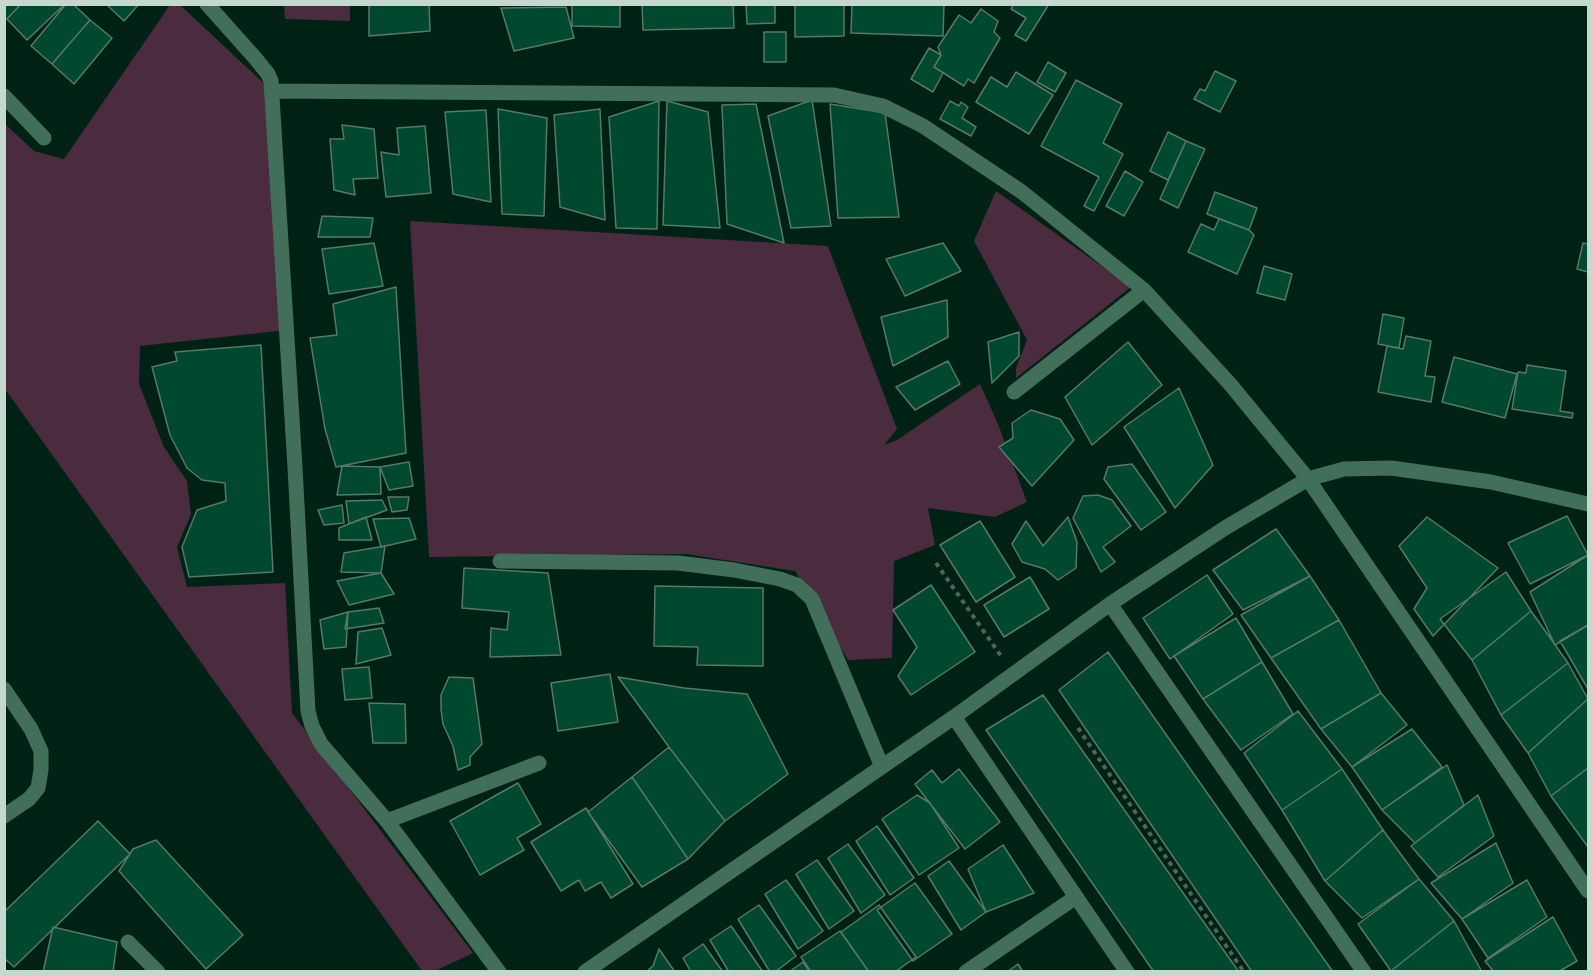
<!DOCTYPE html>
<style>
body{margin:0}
#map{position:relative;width:1593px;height:976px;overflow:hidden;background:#002214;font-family:"IBM Plex Sans",sans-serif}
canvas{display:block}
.frame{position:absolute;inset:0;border:6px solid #c5d8ce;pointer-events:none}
</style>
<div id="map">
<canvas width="1593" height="976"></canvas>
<div class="frame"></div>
</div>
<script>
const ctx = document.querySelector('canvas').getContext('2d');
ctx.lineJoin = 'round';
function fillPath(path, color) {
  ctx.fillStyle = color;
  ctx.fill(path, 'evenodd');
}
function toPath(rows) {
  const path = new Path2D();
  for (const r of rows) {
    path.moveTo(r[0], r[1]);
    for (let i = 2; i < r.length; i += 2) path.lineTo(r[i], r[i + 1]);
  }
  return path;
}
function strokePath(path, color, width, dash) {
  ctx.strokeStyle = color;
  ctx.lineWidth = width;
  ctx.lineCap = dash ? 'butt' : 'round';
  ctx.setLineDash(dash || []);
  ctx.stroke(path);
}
const green = toPath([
 [170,5,180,5,272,91,287,330,140,346,139,384,164,447,187,481,191,514,177,547,187,587,285,583,292,713,473,953,435,971,422,971,5,389,4,123,34,151,64,159],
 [284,5,350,5,350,21,285,19],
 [996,191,1131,287,1016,378,1016,368,1027,340,974,241],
 [410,221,828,246,897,429,884,445,897,440,980,384,998,424,1027,502,995,517,928,508,935,545,894,561,892,658,848,660,795,571,686,554,429,557]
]);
const building = toPath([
 [4,4,21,4,7,19,4,17,4,4],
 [21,4,65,4,27,40,7,19,21,4],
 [66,4,73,4,90,20,52,64,31,46,66,4],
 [106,4,139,4,124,21,106,4],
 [369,4,429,4,430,31,369,36,369,4],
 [620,4,620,27,572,26,572,5,620,4],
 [642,4,733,4,734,28,643,30,642,4],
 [746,4,775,4,775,23,747,24,746,4],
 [795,4,844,5,844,36,795,37,795,4],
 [852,4,944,4,943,36,851,33,852,4],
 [1014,4,1049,4,1026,41,1015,35,1026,18,1011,9,1014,4],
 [566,7,574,38,514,51,501,8,566,7],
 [981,9,998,21,994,32,1000,38,974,83,968,79,964,86,934,67,941,55,938,47,959,15,971,23,981,9],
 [90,20,112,38,74,84,52,64,90,20],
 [764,32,786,32,786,62,764,62,764,32],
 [929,48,941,55,934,67,943,73,933,92,911,79,929,48],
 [1048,62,1066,73,1055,92,1037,82,1048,62],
 [1215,71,1236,81,1220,112,1194,99,1200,89,1205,91,1215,71],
 [1016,72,1053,95,1029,134,976,102,991,77,1007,87,1016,72],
 [1076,80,1122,104,1103,143,1123,154,1094,211,1084,206,1099,177,1041,146,1076,80],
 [812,100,831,226,791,228,768,116,812,100],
 [659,101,657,229,616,228,609,117,659,101],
 [667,101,708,112,720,228,663,225,667,101],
 [950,101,959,106,961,102,968,107,962,118,976,127,971,136,940,119,950,101],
 [756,104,784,243,727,224,722,105,756,104],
 [830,104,885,113,899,217,838,218,830,104],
 [498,109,547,118,544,216,502,214,498,109],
 [600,109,605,220,560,207,554,115,600,109],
 [486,110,491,202,453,194,445,112,486,110],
 [342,125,374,129,378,178,353,179,355,195,334,190,330,139,344,139,342,125],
 [425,126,431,193,386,197,381,152,399,155,397,128,425,126],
 [1168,132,1186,141,1168,180,1150,171,1168,132],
 [1186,141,1205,149,1178,208,1160,199,1186,141],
 [1125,171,1143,182,1124,216,1106,206,1125,171],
 [1215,192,1257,208,1249,230,1207,214,1215,192],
 [322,216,373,218,370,237,318,237,322,216],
 [1219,219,1249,230,1254,235,1237,274,1188,252,1201,224,1214,230,1219,219],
 [374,243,383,286,329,294,322,249,374,243],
 [943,243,961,271,905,296,886,259,943,243],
 [1583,243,1588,244,1588,272,1577,269,1583,243],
 [1264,266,1292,274,1285,300,1257,293,1264,266],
 [396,287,406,453,336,467,325,429,310,338,337,335,333,304,396,287],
 [947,300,948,337,893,366,881,317,947,300],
 [1383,314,1404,318,1399,348,1378,344,1383,314],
 [1019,332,1019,356,992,383,988,342,1019,332],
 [1406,336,1431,341,1425,376,1435,377,1431,402,1378,392,1387,346,1403,349,1406,336],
 [1128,342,1162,385,1092,445,1065,397,1128,342],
 [261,345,273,572,189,577,182,547,197,510,226,501,225,483,202,480,187,468,170,435,152,367,177,361,175,352,261,345],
 [1454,357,1517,374,1505,418,1442,402,1454,357],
 [948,361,960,384,915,410,896,387,948,361],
 [1527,365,1566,371,1560,411,1573,413,1572,418,1512,409,1518,372,1526,373,1527,365],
 [1179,388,1213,465,1175,508,1124,427,1179,388],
 [1031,410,1060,419,1074,440,1032,486,999,447,1013,438,1012,423,1031,410],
 [409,462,413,486,389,490,380,467,409,462],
 [1132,464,1166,512,1141,530,1104,479,1108,467,1132,464],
 [342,466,380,467,381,494,337,495,342,466],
 [1098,495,1112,500,1131,526,1103,547,1115,562,1101,572,1073,518,1083,496,1098,495],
 [388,497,409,497,407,510,392,512,388,497],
 [382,500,387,510,349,524,346,501,382,500],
 [342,505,344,523,324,525,318,510,342,505],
 [1567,516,1588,555,1530,584,1508,543,1567,516],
 [366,517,372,540,339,540,339,528,366,517],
 [1068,517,1077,542,1076,568,1058,580,1045,569,1022,562,1012,544,1026,521,1043,546,1068,517],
 [1427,517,1498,568,1433,636,1414,609,1427,588,1399,546,1427,517],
 [409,518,416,539,381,547,373,519,409,518],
 [980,521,1015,577,976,602,940,545,980,521],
 [1276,529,1310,576,1243,610,1213,570,1276,529],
 [385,546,381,573,341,572,344,553,385,546],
 [1588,555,1588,625,1555,645,1530,592,1588,555],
 [464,568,548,573,561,655,490,657,491,628,507,630,509,612,462,608,464,568],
 [1506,572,1531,611,1472,660,1440,619,1506,572],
 [381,573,394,594,349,605,337,581,381,573],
 [1207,575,1233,614,1170,659,1143,618,1207,575],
 [1310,576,1339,620,1271,658,1241,615,1310,576],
 [1030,577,1049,609,1004,637,984,605,1030,577],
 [931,585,975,652,911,695,898,676,917,647,893,610,931,585],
 [655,586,763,588,763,666,697,665,698,647,654,646,655,586],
 [379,608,384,623,345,629,348,612,379,608],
 [1531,611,1568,663,1501,715,1472,660,1531,611],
 [348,612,346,647,324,649,320,620,348,612],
 [1236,618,1262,662,1203,699,1174,656,1236,618],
 [1339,620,1381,693,1321,729,1271,658,1339,620],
 [1588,625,1588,689,1560,641,1588,625],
 [382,628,391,655,356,664,358,632,382,628],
 [1108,652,1333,972,1252,972,1059,690,1108,652],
 [1262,662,1293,714,1241,750,1203,699,1262,662],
 [1568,663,1588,699,1528,753,1501,715,1568,663],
 [369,667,372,698,345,700,342,669,369,667],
 [610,674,618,722,558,731,551,683,610,674],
 [449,677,473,678,482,744,470,757,470,765,458,770,453,746,443,724,441,709,441,695,449,677],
 [618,677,684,688,747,694,788,774,725,821,669,747,618,677],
 [1381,693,1407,725,1352,767,1321,729,1381,693],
 [1043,695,1239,972,1154,972,986,730,1043,695],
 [1588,699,1588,768,1551,796,1528,753,1588,699],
 [369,703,405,704,406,743,373,743,369,703],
 [1298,711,1342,769,1282,810,1244,753,1298,711],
 [1412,729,1442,767,1382,810,1352,767,1412,729],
 [669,747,725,821,688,859,632,777,669,747],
 [1447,765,1464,805,1415,843,1382,810,1447,765],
 [1588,768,1588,847,1551,796,1588,768],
 [959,769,1000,822,965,849,915,784,932,770,942,783,959,769],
 [1342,769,1383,830,1325,881,1282,810,1342,769],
 [632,777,688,859,642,887,588,812,632,777],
 [518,783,541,824,517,838,524,850,480,875,450,821,518,783],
 [917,795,930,803,959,848,919,875,882,819,917,795],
 [1478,795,1494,836,1438,877,1411,846,1478,795],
 [586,808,633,884,611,898,601,882,585,891,579,880,561,891,531,842,586,808],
 [98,821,130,854,14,967,4,958,4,912,98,821],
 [877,826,914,878,890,895,856,841,877,826],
 [1383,830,1419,879,1362,918,1325,881,1383,830],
 [156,840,243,935,206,969,119,871,133,849,156,840],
 [1496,843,1513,883,1462,919,1431,883,1496,843],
 [848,844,885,895,861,913,828,858,848,844],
 [1003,845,1034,893,986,912,968,869,1003,845],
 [817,860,854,911,829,929,796,874,817,860],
 [949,861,986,912,961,930,928,876,949,861],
 [1419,879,1454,921,1391,971,1358,924,1419,879],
 [786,880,823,931,798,949,765,894,786,880],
 [1527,880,1547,917,1488,958,1462,919,1527,880],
 [915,883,952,934,913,961,877,910,915,883],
 [759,905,796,956,775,972,770,972,738,919,759,905],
 [879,905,916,957,895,972,869,972,841,932,879,905],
 [1553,917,1577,961,1558,972,1494,972,1485,961,1553,917],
 [1454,921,1482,972,1392,972,1391,971,1454,921],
 [731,926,763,972,729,972,710,940,731,926],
 [53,927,117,942,113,972,43,972,53,927],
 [840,931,869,972,811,972,801,957,840,931],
 [703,944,723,972,691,972,683,958,703,944],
 [659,949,675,972,646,972,653,966,659,949],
 [803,962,810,972,789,972,803,962],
 [1018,964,1023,972,1007,972,1018,964]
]);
const path = toPath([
 [936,563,1001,656],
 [1078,728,1244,972]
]);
const minor = toPath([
 [207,4,256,59,268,74,271,81,295,467,308,711,312,726,321,744,387,821,499,972],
 [272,91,834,95,883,106,923,126,1022,192,1144,290,1230,384,1308,479,1588,891],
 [4,96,44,138],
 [1014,392,1144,290],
 [500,561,678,563,734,570,780,579,797,585,812,599,882,767],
 [1110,604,1364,972],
 [4,689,31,729,41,751,41,770,38,788,29,799,4,816],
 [954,717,1127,972],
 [387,821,539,763],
 [128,942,158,972],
 [585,972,954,717,1110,604,1225,528,1308,479,1344,469,1391,468,1491,482,1588,504],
 [966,972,1076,897]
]);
fillPath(green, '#4b2b3e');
fillPath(building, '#004830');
strokePath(building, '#567968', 1.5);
strokePath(path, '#4a675a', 4, [4.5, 4.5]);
strokePath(minor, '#416f5a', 15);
</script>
